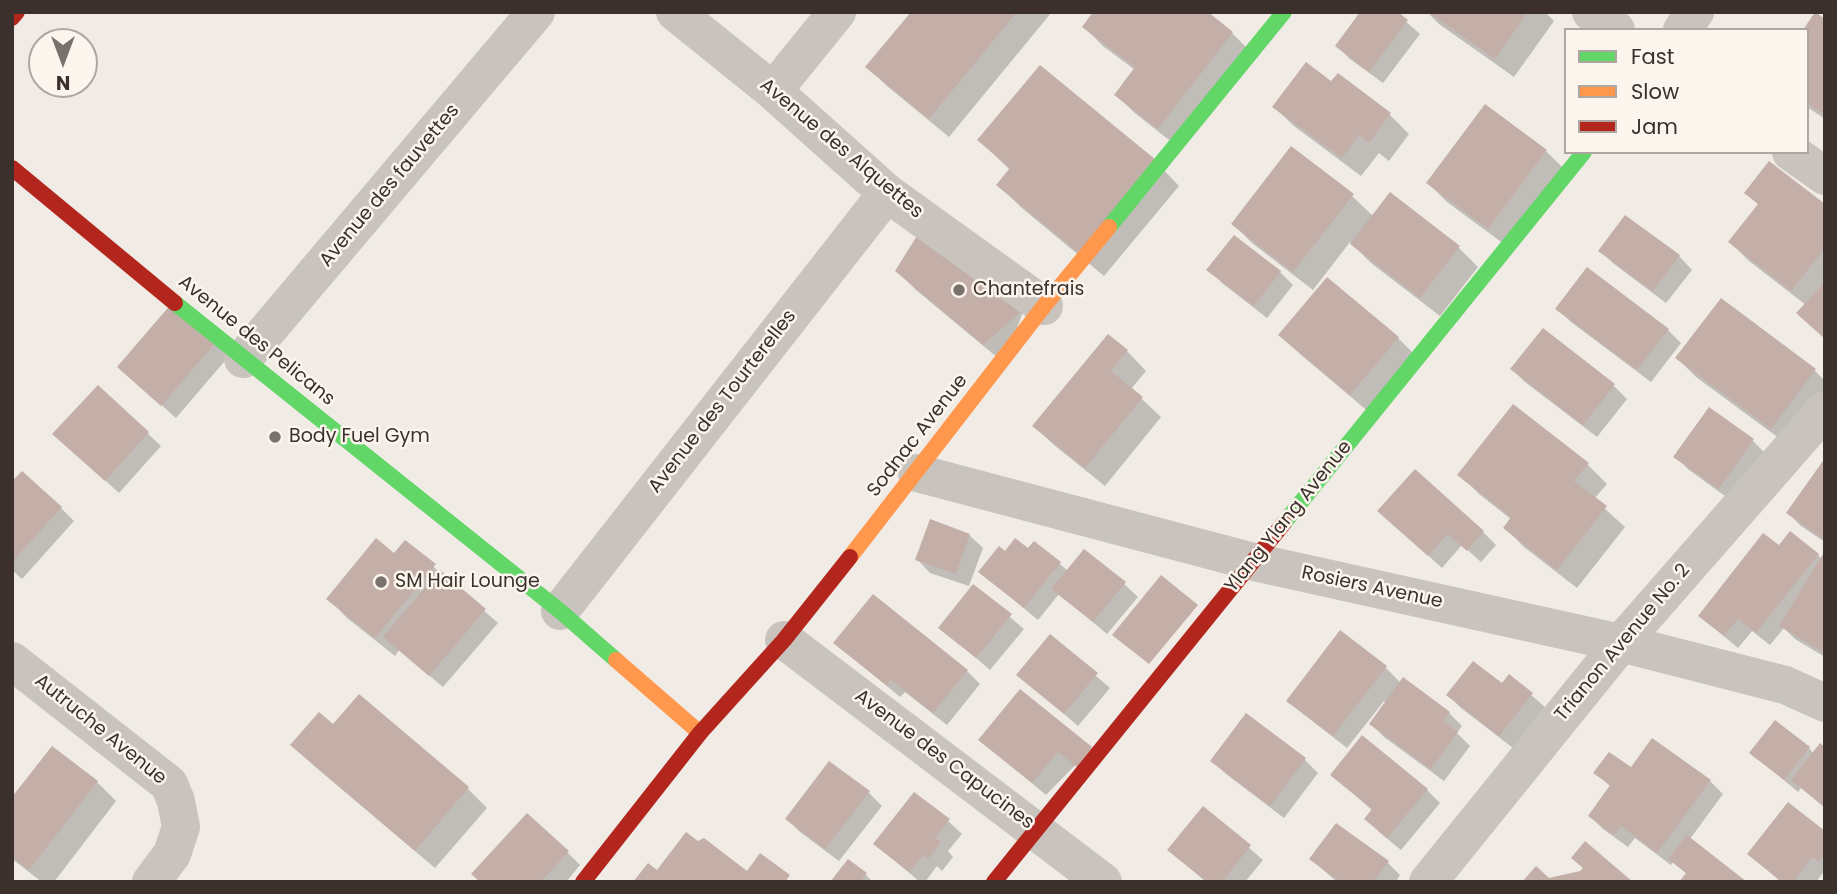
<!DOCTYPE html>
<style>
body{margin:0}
#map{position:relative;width:1837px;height:894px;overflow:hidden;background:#f0ebe5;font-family:Poppins,sans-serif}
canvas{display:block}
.frame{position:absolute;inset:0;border:14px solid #3b302b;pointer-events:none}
.legend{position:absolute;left:1564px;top:28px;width:245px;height:126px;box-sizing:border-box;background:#fbf5ee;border:2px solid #aea6a0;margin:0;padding:9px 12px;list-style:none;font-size:21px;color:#3b302b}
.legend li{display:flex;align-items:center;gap:14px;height:35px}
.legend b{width:35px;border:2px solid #aea6a0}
.north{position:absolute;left:28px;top:28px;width:70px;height:70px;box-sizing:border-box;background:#fbf5ee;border:2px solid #aea6a0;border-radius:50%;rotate:180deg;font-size:19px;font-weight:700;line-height:28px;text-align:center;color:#3b302b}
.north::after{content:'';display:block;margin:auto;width:24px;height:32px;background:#7a716c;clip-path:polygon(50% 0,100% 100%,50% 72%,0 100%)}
</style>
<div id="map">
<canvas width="1837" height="894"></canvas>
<div class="frame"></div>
<ul class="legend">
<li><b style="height:9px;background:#63d668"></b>Fast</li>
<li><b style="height:9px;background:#ff974d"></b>Slow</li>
<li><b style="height:9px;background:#b3261e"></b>Jam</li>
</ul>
<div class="north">N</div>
</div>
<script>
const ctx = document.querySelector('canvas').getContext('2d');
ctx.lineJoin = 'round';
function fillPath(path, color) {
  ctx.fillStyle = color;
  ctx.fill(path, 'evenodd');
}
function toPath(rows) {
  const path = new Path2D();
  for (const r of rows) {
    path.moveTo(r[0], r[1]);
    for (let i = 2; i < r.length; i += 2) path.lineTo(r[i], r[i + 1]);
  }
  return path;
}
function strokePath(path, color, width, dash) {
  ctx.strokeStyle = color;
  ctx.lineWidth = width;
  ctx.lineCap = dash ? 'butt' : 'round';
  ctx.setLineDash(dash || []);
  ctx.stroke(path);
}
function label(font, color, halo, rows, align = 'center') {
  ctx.font = font + ' Poppins,sans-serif';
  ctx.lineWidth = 5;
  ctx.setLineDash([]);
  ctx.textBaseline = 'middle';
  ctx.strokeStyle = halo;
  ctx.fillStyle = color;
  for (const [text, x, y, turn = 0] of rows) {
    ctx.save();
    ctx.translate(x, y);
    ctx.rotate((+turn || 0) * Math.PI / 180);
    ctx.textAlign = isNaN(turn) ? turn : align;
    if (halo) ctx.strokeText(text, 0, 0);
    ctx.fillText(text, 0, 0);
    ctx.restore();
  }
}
const shadow = toPath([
 [913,12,1051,12,1051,13,949,137,887,86,868,67],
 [1395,12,1420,34,1383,83,1350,59,1337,46],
 [1427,12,1545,12,1554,21,1514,77,1439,24],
 [1825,21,1825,119,1807,107,1807,30],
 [1084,27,1232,33,1251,52,1178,147,1136,114,1116,95,1135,70,1103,46],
 [1338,75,1390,115,1409,134,1389,161,1379,153,1361,176,1294,126,1274,107,1331,84],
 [979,140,1155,161,1179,186,1104,276,1023,209,998,185,1010,170],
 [1546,151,1565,170,1508,247,1447,202,1428,183],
 [1747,193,1825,206,1825,338,1806,305,1749,261,1730,242,1759,205],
 [1390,194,1459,248,1478,267,1440,316,1371,263,1350,242,1313,290,1252,243,1233,224,1352,196,1373,216],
 [1601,251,1679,256,1692,270,1666,303,1614,264],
 [1209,269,1280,272,1293,285,1267,318,1222,283],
 [897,271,1024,309,1004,363,916,290],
 [1558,309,1668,330,1681,343,1651,382,1571,322],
 [1543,330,1614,386,1627,399,1597,437,1525,382,1512,369],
 [1280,335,1398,338,1417,357,1370,413,1300,354],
 [216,343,229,356,176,418,119,367],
 [1127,351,1146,371,1131,389,1161,417,1105,486,1054,445,1034,426],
 [1677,358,1815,371,1825,381,1825,402,1791,447,1696,377],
 [98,387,161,446,119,493,68,447],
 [1709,410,1753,441,1766,454,1732,501,1689,470,1676,457],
 [1825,461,1825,542,1801,526,1788,513],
 [1587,464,1607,484,1594,499,1625,527,1577,588,1524,547,1505,528,1512,520,1479,494,1460,475],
 [12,483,61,508,74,521,22,579,12,570],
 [1393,524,1483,532,1496,545,1481,562,1462,545,1442,568],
 [969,535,983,548,969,586,930,573,917,559],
 [405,542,498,623,443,687,399,650,395,656,347,618,328,598,394,555],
 [1035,543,1068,571,1124,584,1138,597,1107,634,1059,594,1038,620,980,572,1005,554,1029,551],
 [1780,547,1818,555,1822,560,1825,557,1825,657,1795,639,1784,628,1770,645,1752,631,1738,648,1700,616],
 [973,586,1024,629,990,670,940,627],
 [1341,633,1386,668,1401,683,1449,713,1462,726,1457,733,1470,746,1444,781,1384,737,1371,724,1386,703,1384,701,1347,748,1302,713,1289,700],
 [1050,636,1110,688,1078,726,1019,675],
 [835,643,967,671,980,684,947,725,905,692,900,697],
 [1509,676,1545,707,1513,748,1461,708,1448,695,1502,686],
 [359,696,468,789,487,808,435,868,312,764,293,745,333,726],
 [1246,716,1305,760,1318,773,1284,818,1226,774,1213,761],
 [980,740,1091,749,1046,795],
 [1809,748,1814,754,1825,749,1825,808,1801,788,1798,792,1752,753],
 [830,763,869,793,882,806,839,861,800,832,787,819],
 [1631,770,1710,781,1723,794,1690,839,1687,874,1674,861,1671,865,1635,838,1628,847,1603,829,1590,816,1611,787,1596,773],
 [1332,775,1427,790,1440,803,1401,850,1379,832,1373,811],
 [97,782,116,801,54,882,42,882,12,859,12,799],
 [1203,808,1263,860,1245,882,1206,882,1169,850],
 [948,821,962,834,948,851,953,857,942,871,937,866,925,882,920,882,875,844],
 [1825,833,1825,870,1816,882,1781,882,1749,854],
 [567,852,580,865,566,882,482,882],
 [1311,859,1387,862,1400,875,1396,882,1337,882],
 [865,874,873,882,832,882]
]);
const building = toPath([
 [911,12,1017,12,929,119,865,67],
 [1093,12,1208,12,1233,32,1158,129,1114,95,1135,67,1082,27],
 [1360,12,1398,12,1408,20,1369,72,1335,46],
 [1428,12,1528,12,1495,59],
 [1815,12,1825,19,1825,115,1807,103,1807,30,1803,30],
 [1306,62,1331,81,1338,73,1391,113,1369,143,1359,135,1342,158,1272,107],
 [1040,65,1156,160,1079,253,996,185,1010,168,977,140],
 [1485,104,1547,150,1488,229,1426,183],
 [1291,146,1354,194,1293,272,1231,224],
 [1769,161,1825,204,1825,248,1791,291,1728,242,1758,204,1744,193],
 [1390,192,1460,246,1420,298,1350,244],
 [1625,215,1680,255,1653,291,1598,251],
 [920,231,1025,308,983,345,895,271],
 [1234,235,1281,271,1254,306,1206,270],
 [1587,267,1669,329,1637,370,1555,309],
 [1327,277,1399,337,1350,395,1278,335],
 [1825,282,1825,339,1796,313],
 [1721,298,1816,369,1771,429,1675,358],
 [172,303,217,341,161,406,117,367],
 [1543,328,1615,384,1583,425,1510,369],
 [1108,334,1128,350,1111,371,1143,397,1085,468,1032,426],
 [98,385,149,432,105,481,52,434],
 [1513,404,1589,463,1574,481,1607,506,1557,570,1503,528,1511,517,1457,475],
 [1709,407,1754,439,1719,489,1673,457],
 [1825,458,1825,540,1786,513],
 [1415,469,1484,531,1467,551,1448,534,1428,556,1377,511],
 [22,471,62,507,12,562,12,481],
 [930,519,970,534,956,574,915,560],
 [1790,531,1819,554,1756,633,1738,619,1724,636,1698,616,1763,533,1779,545],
 [376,538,394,553,405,540,436,564,375,638,326,599],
 [1015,538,1028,548,1034,541,1061,562,1024,608,978,572,999,546,1005,551],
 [1084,549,1126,582,1093,622,1051,589],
 [1823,554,1825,555,1825,653,1779,626],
 [440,570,486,609,429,676,383,637],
 [1161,575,1198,605,1149,664,1112,635],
 [973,584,1012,614,976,658,938,628],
 [873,594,968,670,933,713,891,680,886,685,833,643],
 [1340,630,1387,666,1333,736,1286,701],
 [1050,634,1098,673,1064,714,1016,675],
 [1473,661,1502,683,1509,674,1533,693,1499,736,1446,695],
 [1403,677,1450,712,1443,721,1458,732,1431,769,1369,724],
 [1020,689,1092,747,1077,767,1058,752,1032,783,978,740],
 [359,694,469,787,415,851,290,745,319,712,333,724],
 [1246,713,1306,758,1270,806,1210,761],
 [1775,720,1810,747,1784,780,1749,753],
 [1362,735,1428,789,1387,838,1364,819,1372,809,1330,775],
 [1652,738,1711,780,1657,853,1621,826,1614,835,1588,816,1610,785,1593,773,1609,752,1631,767],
 [1820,743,1825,747,1825,807,1791,780],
 [52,746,98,781,29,870,12,857,12,797],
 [829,761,870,791,825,849,785,819],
 [914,792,950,819,935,838,941,842,928,859,923,855,909,872,873,844],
 [1788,802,1825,831,1825,854,1819,862,1812,857,1793,882,1782,882,1747,854],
 [1203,806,1251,845,1222,882,1207,882,1167,850],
 [527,813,569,851,541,882,480,882,471,874],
 [1336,823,1389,861,1373,882,1340,882,1309,859],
 [686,832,698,841,704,838,747,871,760,853,790,875,785,882,633,882,648,863,657,870],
 [1687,835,1747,882,1679,882,1686,873,1668,859],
 [1585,841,1633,882,1522,882,1536,866,1549,878,1580,871,1583,868,1571,858],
 [848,859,867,873,860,882,830,882]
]);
const street = toPath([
 [675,12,773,91,887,193,1044,306],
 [1591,12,1616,30],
 [1682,30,1695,12],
 [773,91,837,12],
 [1791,152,1825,176],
 [243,359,536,12],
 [917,473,1254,562,1621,643,1785,685,1825,703],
 [560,611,887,193],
 [784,640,1103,882],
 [12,661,169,784,176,801,181,827,172,854,151,882],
 [1428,882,1621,643,1825,410]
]);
const fast = toPath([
 [1109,227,1284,12],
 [175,303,560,611,616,660],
 [1284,523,1584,152]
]);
const slow = toPath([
 [850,557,1044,306,1109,227],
 [616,660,700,733]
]);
const jam = toPath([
 [12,18,17,12],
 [12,168,175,303],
 [583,882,700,733,784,640,850,557],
 [994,882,1284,523]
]);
const markers = [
 [959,290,7,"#7a716c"],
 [275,437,7,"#7a716c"],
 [381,582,7,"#7a716c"]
];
const streetNames = [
 ["Avenue des Alquettes",841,149,40],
 ["Avenue des fauvettes",390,186,-50],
 ["Avenue des Pelicans",256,341,39],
 ["Avenue des Tourterelles",723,402,-52],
 ["Sodnac Avenue",918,436,-52],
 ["Ylang Ylang Avenue",1289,517,-51],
 ["Rosiers Avenue",1372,588,12],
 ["Trianon Avenue No. 2",1623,643,-50],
 ["Autruche Avenue",100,730,39],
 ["Avenue des Capucines",944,760,37]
];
const poiNames = [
 ["Chantefrais",973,290],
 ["Body Fuel Gym",289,437],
 ["SM Hair Lounge",395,582]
];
fillPath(shadow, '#0003');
fillPath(building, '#c3afa7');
strokePath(street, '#c9c3be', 38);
strokePath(fast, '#63d668', 16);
strokePath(slow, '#ff974d', 16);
strokePath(jam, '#b3261e', 16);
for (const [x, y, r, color] of markers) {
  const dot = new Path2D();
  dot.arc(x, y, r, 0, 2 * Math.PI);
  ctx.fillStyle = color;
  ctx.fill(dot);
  strokePath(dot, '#fbf5ee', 2.5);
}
label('19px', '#3b302b', '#fbf5ee', streetNames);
label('19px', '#3b302b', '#fbf5ee', poiNames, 'left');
</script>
